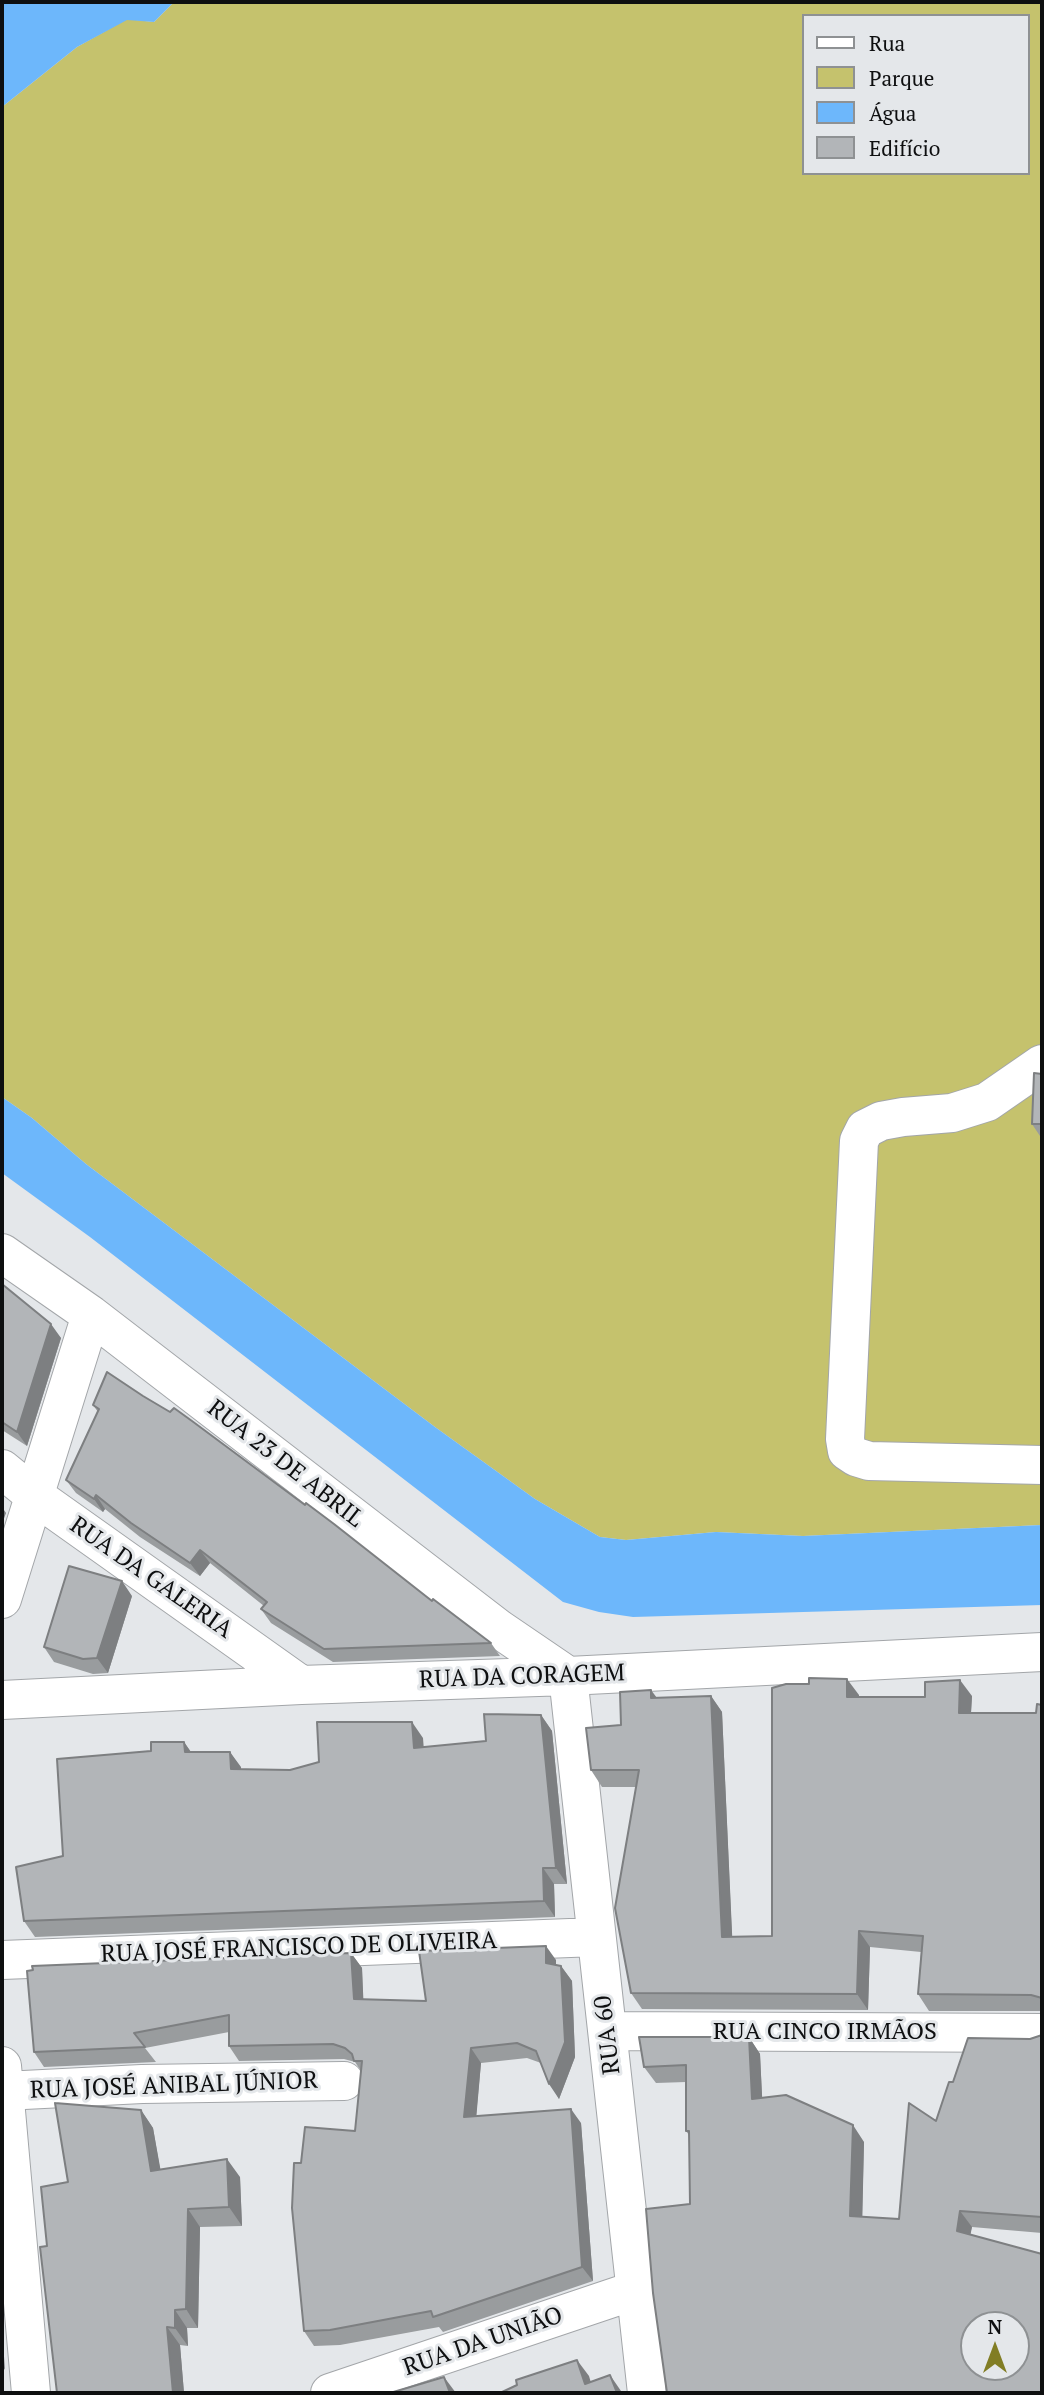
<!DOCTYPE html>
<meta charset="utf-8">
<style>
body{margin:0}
#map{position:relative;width:1044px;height:2395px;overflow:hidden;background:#e4e7ea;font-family:"PT Serif",serif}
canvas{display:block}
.frame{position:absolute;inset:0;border:4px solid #0e0f10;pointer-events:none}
.legend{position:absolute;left:802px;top:14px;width:228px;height:161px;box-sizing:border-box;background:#e4e7ea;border:2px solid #8e9193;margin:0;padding:9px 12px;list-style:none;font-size:21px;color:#0e0f10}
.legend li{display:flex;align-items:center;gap:14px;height:35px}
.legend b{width:35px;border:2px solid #8e9193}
.north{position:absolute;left:960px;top:2311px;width:70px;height:70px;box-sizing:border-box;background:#e4e7ea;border:2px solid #8e9193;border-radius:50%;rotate:0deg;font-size:19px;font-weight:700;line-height:28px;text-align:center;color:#0e0f10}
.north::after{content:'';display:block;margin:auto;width:24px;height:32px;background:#817d24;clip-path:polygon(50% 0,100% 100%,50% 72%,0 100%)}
</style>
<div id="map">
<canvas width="1044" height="2395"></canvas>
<div class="frame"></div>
<ul class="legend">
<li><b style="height:9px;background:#fff"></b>Rua</li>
<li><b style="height:19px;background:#c5c26d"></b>Parque</li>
<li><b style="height:19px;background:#6db7fb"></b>Água</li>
<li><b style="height:19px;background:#b2b5b8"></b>Edifício</li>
</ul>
<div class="north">N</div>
</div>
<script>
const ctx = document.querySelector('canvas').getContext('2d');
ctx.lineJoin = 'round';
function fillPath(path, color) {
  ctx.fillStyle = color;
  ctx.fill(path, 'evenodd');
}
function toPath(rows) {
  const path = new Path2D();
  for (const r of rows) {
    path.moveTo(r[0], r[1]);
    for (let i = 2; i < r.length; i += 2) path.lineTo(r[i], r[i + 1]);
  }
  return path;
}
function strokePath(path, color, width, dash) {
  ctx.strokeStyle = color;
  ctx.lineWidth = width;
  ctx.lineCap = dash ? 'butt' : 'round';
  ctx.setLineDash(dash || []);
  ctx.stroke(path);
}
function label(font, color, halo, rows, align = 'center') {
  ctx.font = font + ' "PT Serif",serif';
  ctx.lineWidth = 6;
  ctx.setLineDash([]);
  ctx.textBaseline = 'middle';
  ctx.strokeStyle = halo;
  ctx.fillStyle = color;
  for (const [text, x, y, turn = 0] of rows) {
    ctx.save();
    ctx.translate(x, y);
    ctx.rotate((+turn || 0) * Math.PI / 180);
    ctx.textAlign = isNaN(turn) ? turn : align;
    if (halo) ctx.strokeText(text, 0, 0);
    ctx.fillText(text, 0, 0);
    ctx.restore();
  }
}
const green = toPath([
 [174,2,1042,2,1042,1525,803,1536,716,1532,626,1540,600,1537,535,1499,435,1427,86,1164,32,1118,2,1097,2,107,77,47,127,19,154,22],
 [804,16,1028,16,1028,173,804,173]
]);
const water = toPath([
 [2,2,174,2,154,22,127,20,77,47,2,107],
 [2,1097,32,1118,86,1164,435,1427,535,1499,600,1537,626,1540,716,1532,803,1536,1042,1525,1042,1605,633,1617,599,1612,563,1602,90,1237,2,1173]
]);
const minor = toPath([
 [1042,1064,987,1102,952,1113,903,1117,881,1121,865,1129,859,1141,845,1439,847,1451,856,1457,869,1461,1042,1465],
 [2,1253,91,1315,499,1629,568,1676],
 [2,1469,35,1496,301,1685],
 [2,1599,91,1315],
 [568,1676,647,2393],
 [2,1700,301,1685,568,1676,1042,1652],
 [2,1960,596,1937],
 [608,2031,1042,2033],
 [2,2066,31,2393],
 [4,2091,142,2084,344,2081],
 [330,2393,636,2290]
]);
const wall = toPath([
 [1042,1074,1042,1139,1032,1124],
 [2,1284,61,1338,27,1446,2,1430],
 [93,1405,432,1601,491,1643,500,1656,333,1662,271,1623,261,1609,264,1606,210,1563,200,1576,140,1537,105,1509,103,1512,76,1493,66,1480,98,1412],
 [132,1596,108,1673,93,1674,54,1662,44,1647],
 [859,1695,859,1697,972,1696,971,1713,1036,1713,1042,1705,1042,2011,929,2011,918,1994,921,1952,870,1947,868,2010,642,2009,631,1993,636,1787,602,1787,591,1770,621,1725,657,1698,711,1696,722,1712,732,1937,772,1936],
 [541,1715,552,1731,567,1884,554,1884,555,1917,35,1937,24,1921,63,1856,184,1742,191,1752,230,1752,241,1769,290,1770,423,1738,423,1747,486,1741],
 [351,1953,362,1968,363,1999,426,2001,556,1960,556,1965,561,1966,572,1981,575,2057,559,2099,541,2063,527,2058,481,2063,476,2116,581,2123,593,2281,443,2332,439,2327,340,2345,314,2346,304,2331,301,2163,355,2131,361,2071,355,2062,344,2059,239,2061,229,2046,229,2032,145,2048,156,2062,44,2067,34,2052],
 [1042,2035,1042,2233,972,2227,970,2234,690,2204,689,2135,686,2131,686,2082,656,2083,644,2067,749,2037,760,2054,762,2097,864,2142,862,2217,899,2219,936,2121,953,2082,1030,2039],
 [141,2110,153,2128,160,2169,240,2177,242,2226,200,2227,198,2328,187,2328,188,2346,180,2345,184,2393,57,2393,47,2246,68,2182]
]);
const shadedWall = toPath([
 [51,1324,61,1338,27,1446,17,1432],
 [96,1495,105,1509,103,1512,94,1499],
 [2,1507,6,1513,2,1524],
 [200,1550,210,1563,200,1576,190,1563],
 [122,1581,132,1596,108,1673,97,1658],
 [847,1679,859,1695,859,1713,847,1697],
 [960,1680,972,1696,970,1729,959,1713],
 [651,1690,663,1706,651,1698],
 [711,1696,722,1712,733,1954,722,1937],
 [541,1715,552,1731,567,1884,556,1868],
 [412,1722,423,1738,425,1764,414,1748],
 [184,1742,195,1758,185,1752],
 [230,1752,241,1767,242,1785,231,1769],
 [543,1868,554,1884,555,1917,544,1901],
 [859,1931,870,1947,868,2010,857,1994],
 [546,1946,556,1960,556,1977,546,1963],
 [351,1953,362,1968,364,2014,354,1999],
 [561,1966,572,1981,575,2057,559,2099,549,2084],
 [749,2037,760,2054,763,2115,752,2099],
 [471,2048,481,2063,475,2132,464,2117],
 [571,2109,581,2123,593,2281,582,2267],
 [141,2110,153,2128,164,2189,151,2171],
 [853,2125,864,2142,862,2232,850,2216],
 [227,2159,240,2177,242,2226,229,2207],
 [188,2209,200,2227,198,2328,186,2309],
 [960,2211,972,2227,968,2247,957,2231],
 [175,2310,187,2328,188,2346,175,2328],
 [167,2327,180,2345,184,2393,173,2393],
 [2,2329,5,2370,2,2365],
 [577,2360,589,2376,594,2393,585,2384],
 [610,2375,621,2391,622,2393,617,2393],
 [444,2377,456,2393,450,2393]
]);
const building = toPath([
 [1034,1073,1042,1074,1042,1124,1032,1124,1034,1073],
 [2,1284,51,1324,17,1432,2,1422,2,1284],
 [107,1372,143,1396,170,1412,174,1408,192,1421,305,1505,306,1503,334,1524,432,1601,433,1599,491,1643,324,1649,261,1609,267,1602,200,1550,190,1563,131,1523,96,1495,94,1499,66,1480,99,1409,93,1405,107,1372],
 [69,1566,122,1581,97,1658,83,1659,44,1647,69,1566],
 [809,1678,847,1679,847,1697,925,1697,925,1682,960,1680,959,1713,1036,1713,1037,1704,1042,1705,1042,1998,1031,1995,918,1994,923,1936,859,1931,857,1994,631,1993,615,1908,639,1770,591,1770,586,1728,621,1725,620,1692,651,1690,651,1698,711,1696,722,1937,772,1936,772,1688,786,1684,809,1684,809,1678],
 [484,1714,541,1715,556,1868,543,1868,544,1901,24,1921,16,1867,63,1856,57,1759,151,1751,151,1742,184,1742,185,1752,230,1752,231,1769,290,1770,319,1762,317,1722,412,1722,414,1748,486,1741,484,1714],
 [546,1946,546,1963,561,1966,565,2042,549,2084,536,2051,517,2043,471,2048,464,2117,571,2109,582,2267,433,2317,431,2311,330,2330,304,2331,292,2208,294,2163,301,2163,305,2127,355,2131,362,2061,354,2061,352,2054,345,2048,333,2044,229,2046,229,2015,134,2033,145,2047,34,2052,27,1971,33,1970,32,1966,351,1953,354,1999,426,2001,419,1951,546,1946],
 [1042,2035,1042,2217,960,2211,957,2231,1042,2254,1042,2393,667,2393,653,2293,646,2209,690,2204,689,2131,686,2131,686,2065,644,2067,639,2037,749,2037,752,2099,786,2095,853,2125,850,2216,899,2219,909,2103,936,2121,949,2082,953,2082,968,2038,1030,2039,1042,2035],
 [974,2325,1016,2325,1016,2367,974,2367,974,2325],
 [55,2103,141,2110,151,2171,227,2159,229,2207,188,2209,186,2309,175,2310,175,2328,167,2327,173,2393,57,2393,40,2247,47,2246,41,2187,68,2182,55,2103],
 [577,2360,585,2384,610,2375,617,2393,500,2393,517,2385,516,2380,577,2360],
 [444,2377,450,2393,390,2393,444,2377]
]);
const streetNames = [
 ["RUA 23 DE ABRIL",285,1464,38],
 ["RUA DA GALERIA",151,1578,35],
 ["RUA DA CORAGEM",522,1677,-2],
 ["RUA JOSÉ FRANCISCO DE OLIVEIRA",299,1948,-2],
 ["RUA CINCO IRMÃOS",825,2032],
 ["RUA 60",608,2035,-97],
 ["RUA JOSÉ ANIBAL JÚNIOR",174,2086,-2],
 ["RUA DA UNIÃO",483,2342,-19]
];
fillPath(green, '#c5c26d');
fillPath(water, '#6db7fb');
strokePath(minor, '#a3a6a9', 40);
strokePath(minor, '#fff', 38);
fillPath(wall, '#999c9e');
fillPath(shadedWall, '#7d7f81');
fillPath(building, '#b2b5b8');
strokePath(building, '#7d7f81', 2);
label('24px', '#0e0f10', '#e4e7ea', streetNames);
</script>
